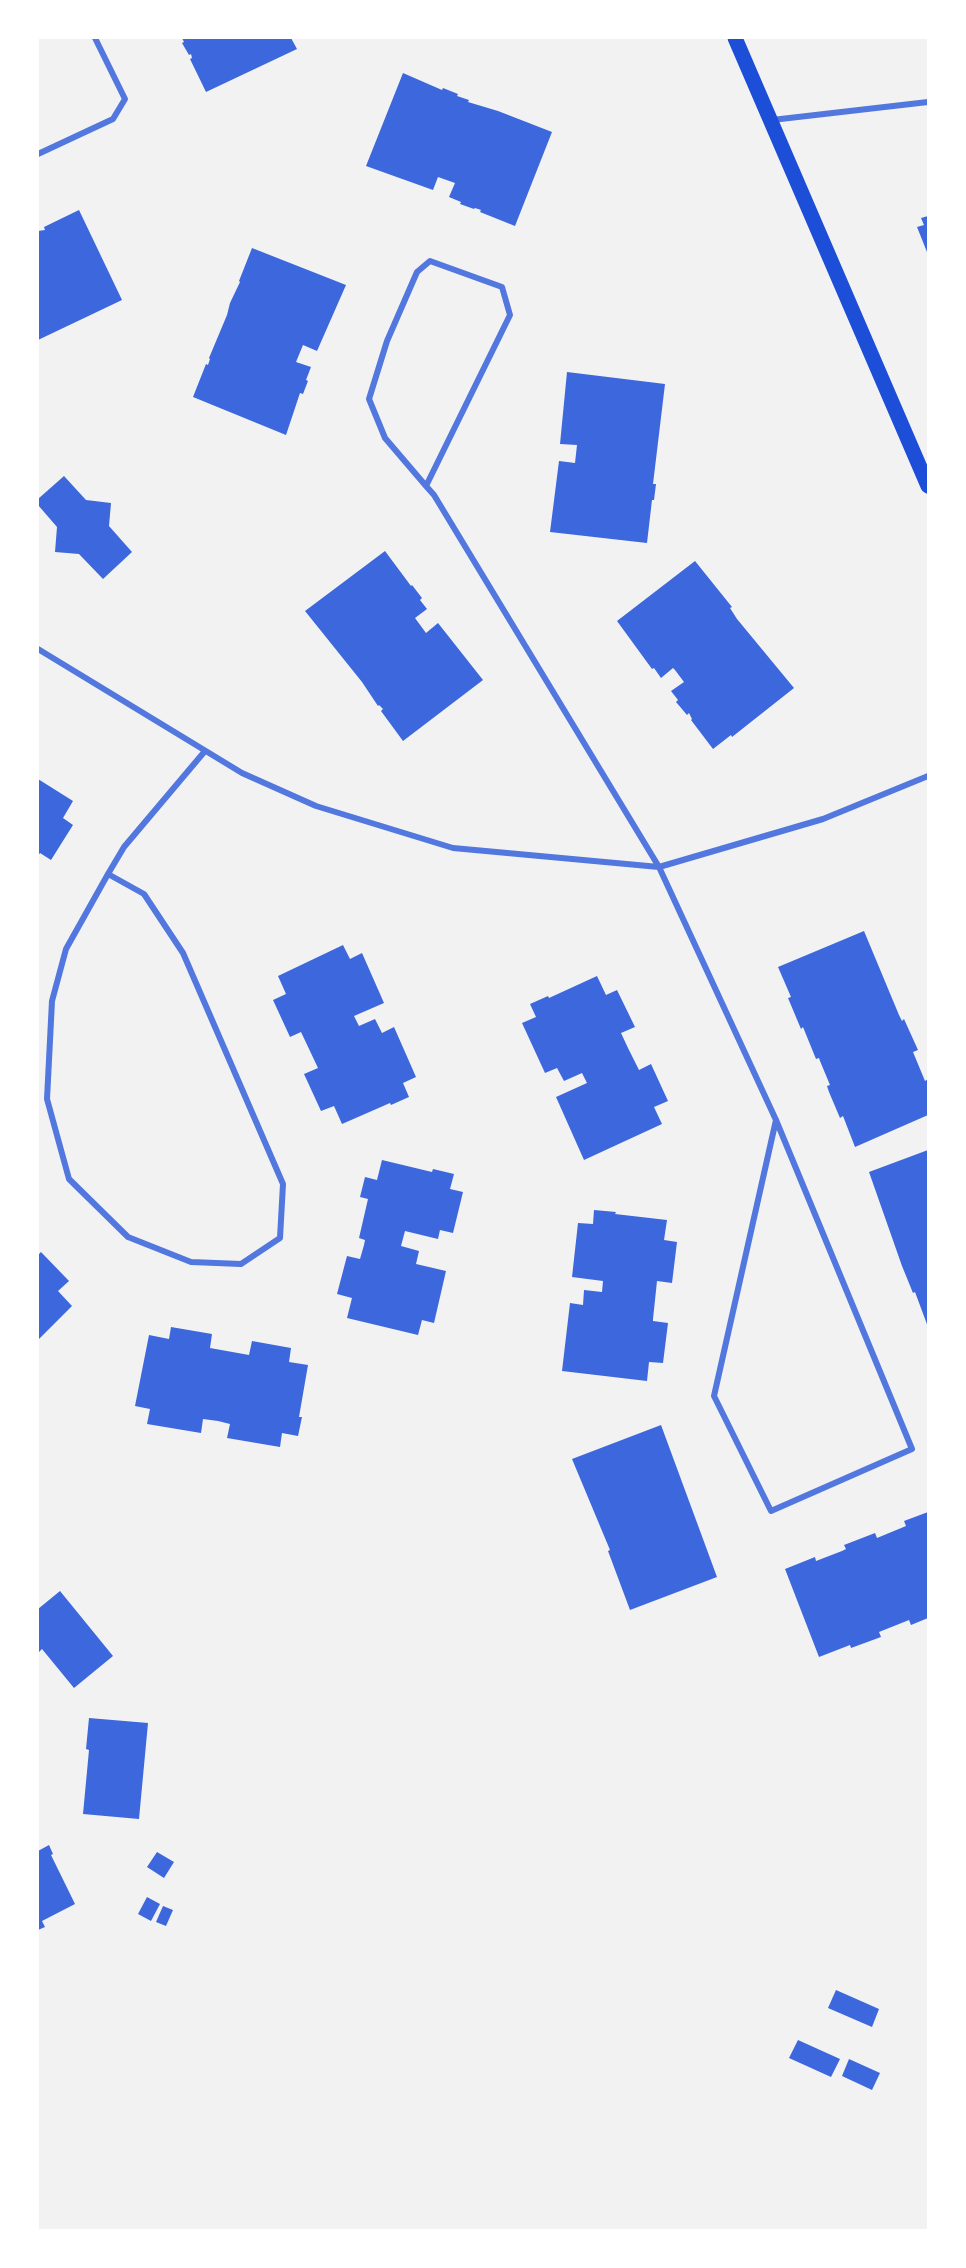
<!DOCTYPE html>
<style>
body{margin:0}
#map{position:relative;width:966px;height:2268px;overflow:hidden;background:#f2f2f2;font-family:"Golos Text",sans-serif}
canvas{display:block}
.frame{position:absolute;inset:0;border:39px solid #fff;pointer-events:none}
</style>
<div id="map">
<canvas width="966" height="2268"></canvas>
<div class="frame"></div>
</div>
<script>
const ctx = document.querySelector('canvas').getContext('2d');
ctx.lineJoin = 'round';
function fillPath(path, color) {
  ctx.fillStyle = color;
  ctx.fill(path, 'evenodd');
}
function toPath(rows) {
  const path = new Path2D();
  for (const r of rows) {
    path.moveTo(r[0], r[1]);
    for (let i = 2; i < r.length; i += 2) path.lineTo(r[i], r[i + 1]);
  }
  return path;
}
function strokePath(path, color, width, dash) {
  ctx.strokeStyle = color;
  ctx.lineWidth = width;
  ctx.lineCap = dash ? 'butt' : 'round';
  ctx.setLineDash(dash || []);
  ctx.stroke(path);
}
const building = toPath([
 [182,38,291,38,297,49,206,92,190,59,192,58,191,54,189,55,182,43,184,42],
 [403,73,442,90,443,88,458,94,457,96,469,100,468,102,498,111,552,132,515,226,480,212,481,210,475,208,474,209,460,204,461,202,449,197,455,183,438,177,433,190,366,166],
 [79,210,122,300,38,340,38,231,45,230,44,227],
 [928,216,928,251,927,252,917,227,924,225,921,218],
 [252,248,346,285,317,351,303,345,296,362,311,367,306,380,308,381,303,394,300,393,286,435,193,397,206,364,208,365,210,359,209,358,227,315,230,303,240,282,239,281],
 [567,372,665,384,653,484,656,484,654,500,652,500,647,543,550,532,559,461,575,463,577,445,560,444],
 [64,476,86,500,111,503,109,526,132,552,103,579,79,554,55,552,57,527,38,505,38,499],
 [385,551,411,586,412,585,422,598,420,600,427,609,415,618,426,633,438,623,483,680,403,741,381,711,383,709,379,705,378,706,362,682,305,611],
 [695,561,732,607,730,608,737,619,794,688,732,737,731,735,713,749,691,720,692,719,689,713,687,715,676,702,678,700,671,691,684,682,675,670,673,668,661,678,654,668,652,669,617,621],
 [38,779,73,801,63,818,73,825,51,860,40,853,38,856],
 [864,931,899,1015,902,1021,904,1019,918,1050,913,1052,925,1081,928,1079,928,1115,855,1147,843,1116,840,1118,829,1092,827,1086,830,1085,820,1061,819,1058,816,1059,803,1027,801,1029,788,998,791,997,778,967],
 [343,945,350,959,362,953,384,1003,354,1016,359,1026,375,1019,382,1033,394,1027,416,1077,403,1083,409,1097,391,1105,390,1103,342,1124,334,1106,321,1111,304,1074,318,1068,301,1032,290,1037,273,1000,286,994,278,976],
 [597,976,606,995,617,990,635,1027,621,1033,628,1048,639,1070,651,1064,668,1101,654,1107,662,1124,584,1160,556,1097,587,1083,582,1073,564,1081,557,1068,545,1073,522,1023,536,1017,530,1004,548,996,549,998],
 [928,1150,928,1327,915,1292,913,1293,902,1266,869,1172],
 [382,1160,432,1172,433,1169,454,1174,450,1189,463,1192,453,1233,440,1230,438,1239,405,1231,401,1246,419,1251,416,1264,446,1271,434,1323,422,1320,418,1335,347,1318,352,1298,337,1294,347,1256,360,1259,364,1245,365,1240,359,1238,368,1199,360,1197,365,1177,377,1180],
 [594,1210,616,1212,615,1214,667,1220,664,1240,677,1242,672,1283,657,1281,653,1319,653,1321,668,1323,663,1363,649,1362,647,1381,562,1371,570,1303,583,1305,584,1290,602,1292,603,1281,572,1277,578,1223,593,1224],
 [41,1252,69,1281,58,1291,72,1306,38,1340,38,1255],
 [171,1327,212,1334,210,1348,249,1355,252,1341,291,1348,289,1362,308,1365,299,1417,302,1417,298,1436,282,1433,280,1447,227,1438,230,1424,218,1421,203,1419,201,1433,147,1424,150,1409,135,1406,149,1335,169,1339],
 [661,1425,717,1577,630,1610,608,1551,610,1550,572,1459],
 [928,1512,928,1618,911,1625,909,1620,879,1632,881,1637,851,1648,850,1645,819,1657,785,1569,815,1557,816,1561,842,1551,846,1549,844,1545,875,1533,877,1538,906,1526,904,1521],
 [60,1591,113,1656,74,1688,42,1649,38,1653,38,1609],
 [89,1718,148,1723,139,1819,83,1814,89,1750,86,1749],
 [49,1845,53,1854,51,1855,75,1904,42,1921,45,1927,38,1930,38,1851],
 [157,1852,174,1862,164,1878,147,1867],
 [147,1897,160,1904,151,1921,138,1914],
 [163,1906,173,1910,166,1926,156,1922],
 [836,1990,879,2009,872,2027,828,2008],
 [798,2040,840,2059,831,2077,789,2058],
 [849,2059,880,2073,872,2090,842,2076]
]);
const minor = toPath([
 [772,120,928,102],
 [38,154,113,119,125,99,95,38],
 [426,486,510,315,502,287,430,261,417,272,387,341,369,399,385,438,426,486,434,495,659,867,776,1120,912,1449,771,1511,714,1396,776,1120],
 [38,649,242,773,316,806,453,848,659,867,823,819,928,776],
 [108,874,144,894,183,953,283,1184,280,1238,241,1264,191,1262,128,1237,69,1179,47,1099,52,1001,66,949,108,874,124,847,205,751]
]);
const primary = toPath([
 [735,38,928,486]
]);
fillPath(building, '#3d67dc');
strokePath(minor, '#5277de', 6);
strokePath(primary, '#1d4ed8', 15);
</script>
